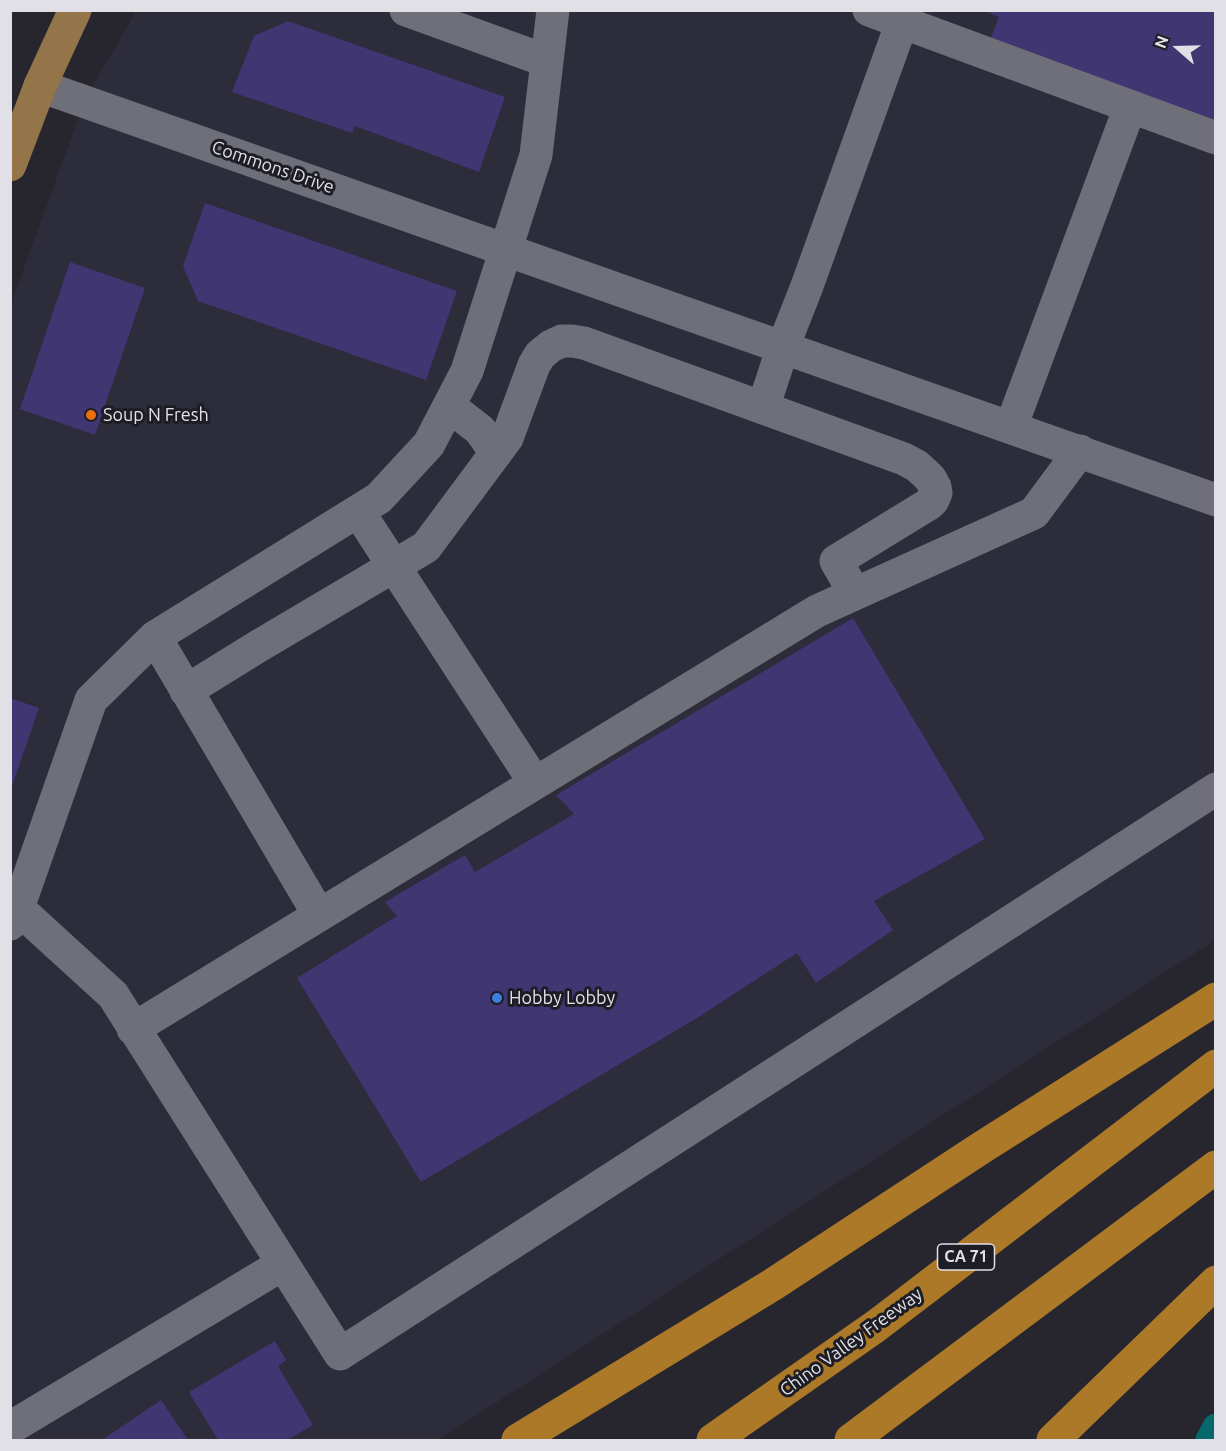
<!DOCTYPE html>
<style>
body{margin:0}
#map{position:relative;width:1226px;height:1451px;overflow:hidden;background:#27262f;font-family:Ubuntu,sans-serif}
canvas{display:block}
.frame{position:absolute;inset:0;border:12px solid #e1e0e7;pointer-events:none}
.north{position:absolute;left:1148px;top:18px;width:60px;height:60px;-webkit-text-stroke:4px #1d1d26;paint-order:stroke;rotate:290deg;font-size:16px;font-weight:700;line-height:24px;text-align:center;color:#e1e0e7}
.north::after{content:'';display:block;margin:auto;width:21px;height:27px;background:#e1e0e7;clip-path:polygon(50% 0,100% 100%,50% 72%,0 100%)}
</style>
<div id="map">
<canvas width="1226" height="1451"></canvas>
<div class="frame"></div>
<div class="north">N</div>
</div>
<script>
const ctx = document.querySelector('canvas').getContext('2d');
ctx.lineJoin = 'round';
function fillPath(path, color) {
  ctx.fillStyle = color;
  ctx.fill(path, 'evenodd');
}
function toPath(rows) {
  const path = new Path2D();
  for (const r of rows) {
    path.moveTo(r[0], r[1]);
    for (let i = 2; i < r.length; i += 2) path.lineTo(r[i], r[i + 1]);
  }
  return path;
}
function strokePath(path, color, width, dash) {
  ctx.strokeStyle = color;
  ctx.lineWidth = width;
  ctx.lineCap = dash ? 'butt' : 'round';
  ctx.setLineDash(dash || []);
  ctx.stroke(path);
}
function label(font, color, halo, rows, align = 'center') {
  ctx.font = font + ' Ubuntu,sans-serif';
  ctx.lineWidth = 6;
  ctx.setLineDash([]);
  ctx.textBaseline = 'middle';
  ctx.strokeStyle = halo;
  ctx.fillStyle = color;
  for (const [text, x, y, turn = 0] of rows) {
    ctx.save();
    ctx.translate(x, y);
    ctx.rotate((+turn || 0) * Math.PI / 180);
    ctx.textAlign = isNaN(turn) ? turn : align;
    if (halo) ctx.strokeText(text, 0, 0);
    ctx.fillText(text, 0, 0);
    ctx.restore();
  }
}
const built = toPath([
 [136,11,1215,11,1215,940,438,1440,11,1440,10,307,85,100]
]);
const canal = toPath([
 [1209,1440,1216,1427]
]);
const building = toPath([
 [983,10,1215,10,1215,124,989,43,999,17],
 [288,21,505,97,479,172,355,126,352,133,232,92,254,36],
 [205,203,457,291,426,380,198,301,183,266],
 [70,262,145,288,95,435,20,409],
 [853,618,985,839,874,901,893,930,816,983,797,953,697,1018,421,1182,297,978,397,916,385,902,465,855,475,872,574,814,556,795],
 [10,698,39,708,11,789,10,789],
 [275,1341,286,1360,278,1366,313,1425,287,1440,218,1440,189,1392],
 [161,1400,188,1440,102,1440]
]);
const minor = toPath([
 [406,10,547,61],
 [869,10,1216,138],
 [40,86,1216,500],
 [449,406,480,430,496,453],
 [763,408,783,347,807,286,902,22],
 [1011,427,1130,107],
 [358,511,535,783],
 [155,637,319,915],
 [186,691,257,647,426,547,507,438,534,365,540,355,551,346,562,341,572,341,584,343,904,459,917,466,930,478,935,487,936,493,933,500,929,504,836,561,855,594],
 [10,901,113,995,340,1354,1216,789],
 [10,924,18,908,91,700,155,637,379,498,429,444,467,371,536,155,553,10],
 [133,1029,817,611,1034,513,1080,451],
 [10,1428,283,1264]
]);
const major = toPath([
 [10,165,40,86,75,10]
]);
const highway = toPath([
 [518,1440,772,1285,981,1148,1216,999],
 [713,1440,876,1326,1216,1066],
 [851,1440,1216,1167],
 [1053,1440,1216,1282]
]);
const markers = [
 [91,415,6,"#e8710a"],
 [497,998,6,"#3f7fe0"]
];
const shields = [
 [966,1257,57]
];
const shieldNames = [
 ["CA 71",966,1257]
];
const streetNames = [
 ["Commons Drive",273,167,19],
 ["Chino Valley Freeway",851,1342,-36]
];
const poiNames = [
 ["Soup N Fresh",103,415],
 ["Hobby Lobby",509,998]
];
fillPath(built, '#2d2c3b');
strokePath(canal, '#05686c', 27);
fillPath(building, '#3f3672');
strokePath(minor, '#6f6f79', 33);
strokePath(major, '#947549', 33);
strokePath(highway, '#ac7929', 33);
for (const [x, y, r, color] of markers) {
  const dot = new Path2D();
  dot.arc(x, y, r, 0, 2 * Math.PI);
  ctx.fillStyle = color;
  ctx.fill(dot);
  strokePath(dot, '#1d1d26', 2);
}
for (const [x, y, w] of shields) {
  const box = new Path2D();
  box.roundRect(x - w / 2, y - 13, w, 26, 4.5);
  ctx.fillStyle = '#1d1d26';
  ctx.fill(box);
  strokePath(box, '#e1e0e7', 1.5);
}
label('bold 16px', '#e1e0e7', null, shieldNames);
label('18px', '#e1e0e7', '#1d1d26', streetNames);
label('18px', '#e1e0e7', '#1d1d26', poiNames, 'left');
</script>
